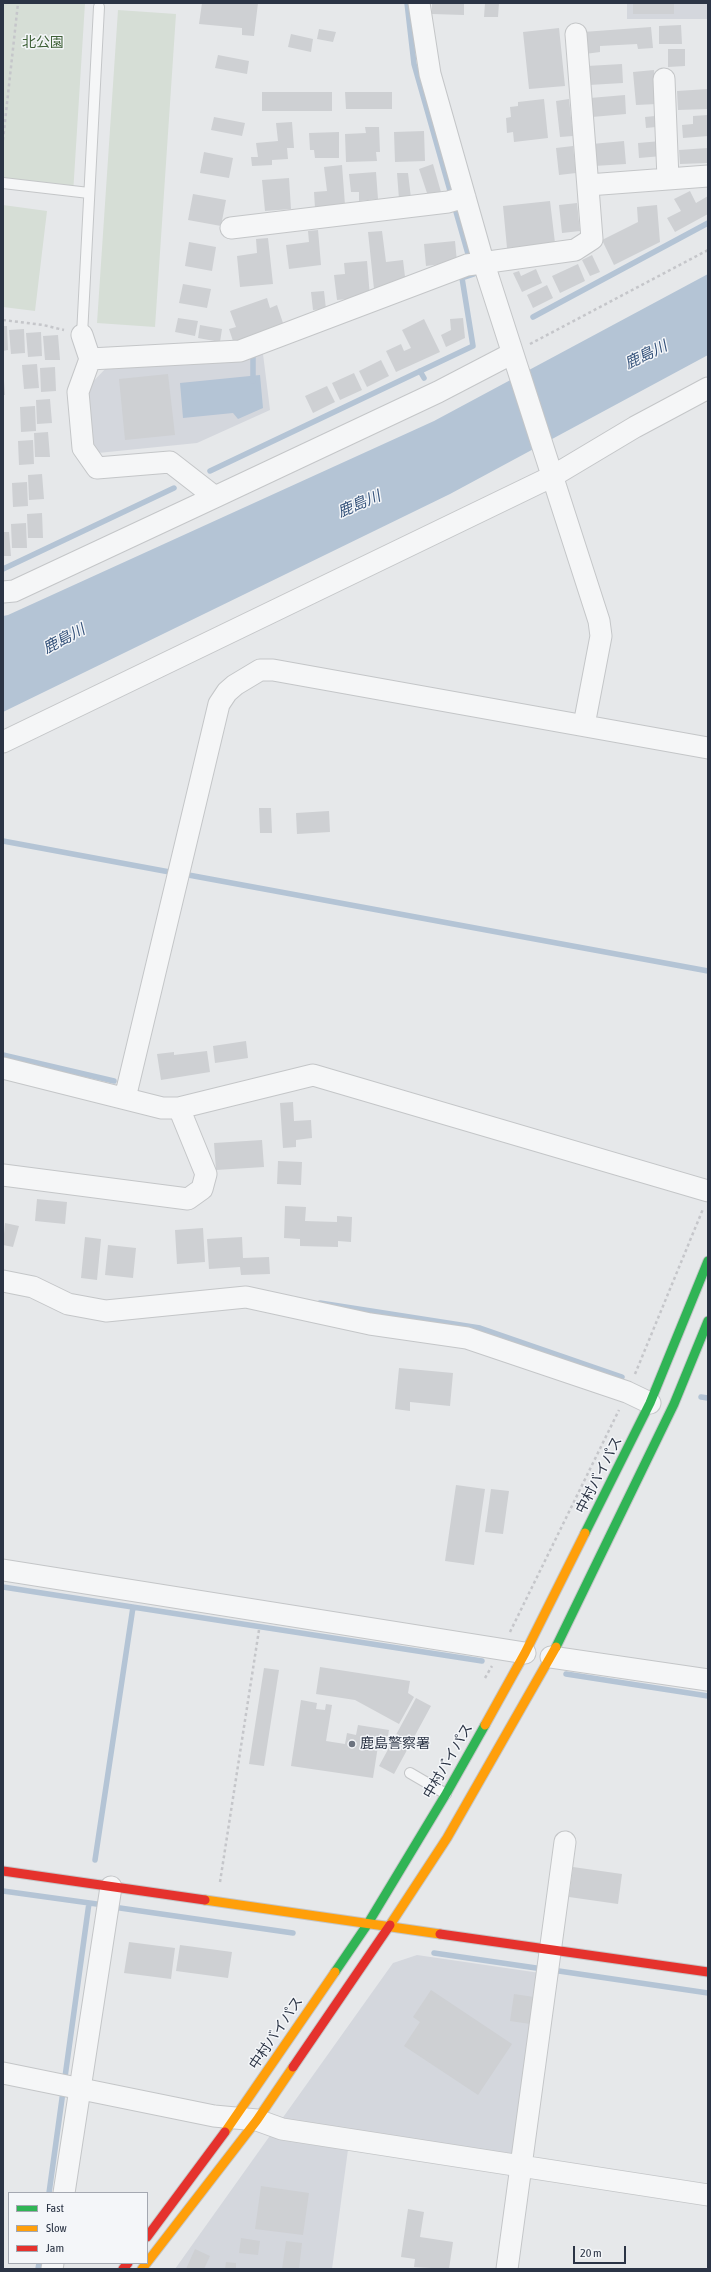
<!DOCTYPE html>
<meta charset="utf-8">
<style>
body{margin:0}
#map{position:relative;width:711px;height:2272px;overflow:hidden;background:#e6e8ea;font-family:"Asap Condensed",sans-serif}
canvas{display:block}
.frame{position:absolute;inset:0;border:4px solid #2b3445;pointer-events:none}
.legend{position:absolute;left:8px;top:2192px;width:140px;height:72px;box-sizing:border-box;background:#f4f6f9;border:1px solid #a4a8b1;margin:0;padding:5px 7px;list-style:none;font-size:12px;color:#2b3445}
.legend li{display:flex;align-items:center;gap:8px;height:20px}
.legend b{width:20px;border:1px solid #a4a8b1}
.scale{position:absolute;left:573px;top:2246px;width:53px;height:18px;box-sizing:border-box;border:2px solid #2b3445;border-top:0;padding-left:5px;font-size:12px;line-height:14px;white-space:nowrap;color:#2b3445;-webkit-text-stroke:3px #f4f6f9;paint-order:stroke}
</style>
<div id="map">
<canvas width="711" height="2272"></canvas>
<div class="frame"></div>
<ul class="legend">
<li><b style="height:5px;background:#30b455"></b>Fast</li>
<li><b style="height:5px;background:#ff9f0a"></b>Slow</li>
<li><b style="height:5px;background:#e5322d"></b>Jam</li>
</ul>
<div class="scale">20 m</div>
</div>
<script>
const ctx = document.querySelector('canvas').getContext('2d');
ctx.lineJoin = 'round';
function fillPath(path, color) {
  ctx.fillStyle = color;
  ctx.fill(path, 'evenodd');
}
function toPath(rows) {
  const path = new Path2D();
  for (const r of rows) {
    path.moveTo(r[0], r[1]);
    for (let i = 2; i < r.length; i += 2) path.lineTo(r[i], r[i + 1]);
  }
  return path;
}
function strokePath(path, color, width, dash) {
  ctx.strokeStyle = color;
  ctx.lineWidth = width;
  ctx.lineCap = dash ? 'butt' : 'round';
  ctx.setLineDash(dash || []);
  ctx.stroke(path);
}
function label(font, color, halo, rows, align = 'center') {
  ctx.font = font + ' "Asap Condensed","Noto Sans JP",sans-serif';
  ctx.lineWidth = 3;
  ctx.setLineDash([]);
  ctx.textBaseline = 'middle';
  ctx.strokeStyle = halo;
  ctx.fillStyle = color;
  for (const [text, x, y, turn = 0] of rows) {
    ctx.save();
    ctx.translate(x, y);
    ctx.rotate((+turn || 0) * Math.PI / 180);
    ctx.textAlign = isNaN(turn) ? turn : align;
    if (halo) ctx.strokeText(text, 0, 0);
    ctx.fillText(text, 0, 0);
    ctx.restore();
  }
}
const built = toPath([
 [627,3,708,3,708,19,627,19],
 [263,354,270,410,197,443,98,453,88,443,83,392,108,366],
 [417,1955,540,1973,511,2169,349,2142,332,2269,175,2269,393,1963]
]);
const green = toPath([
 [3,3,85,3,73,194,3,186],
 [118,10,176,14,155,327,97,323],
 [3,205,47,211,35,311,3,307]
]);
const water = toPath([
 [708,274,708,355,450,494,3,712,3,616,8,615,434,421],
 [260,375,263,408,238,419,233,413,183,418,180,383]
]);
const stream = toPath([
 [407,3,414,64,470,261],
 [533,317,708,223],
 [253,351,253,381],
 [420,371,424,378],
 [210,471,473,346,462,278,474,274,473,271],
 [3,569,174,488],
 [3,841,175,873],
 [183,874,708,971],
 [3,1055,114,1081],
 [320,1303,480,1328,622,1377],
 [701,1397,708,1398],
 [3,1587,482,1661],
 [566,1674,708,1696],
 [95,1860,133,1607],
 [3,1891,104,1905],
 [113,1907,293,1933],
 [434,1953,543,1969],
 [552,1970,708,1993],
 [49,2193,89,1903],
 [38,2269,39,2263]
]);
const building = toPath([
 [202,3,258,3,254,36,242,35,242,28,199,24],
 [432,3,464,3,464,15,432,14],
 [485,3,499,3,498,17,484,17],
 [633,3,674,3,674,14,633,14],
 [681,25,682,44,659,44,659,26],
 [651,27,653,48,638,49,637,44,600,46,600,52,585,54,583,32],
 [559,28,565,86,529,89,523,32],
 [319,29,336,32,333,42,317,39],
 [291,34,313,39,311,52,288,47],
 [668,49,685,49,685,66,668,67],
 [218,55,249,61,247,74,215,68],
 [622,64,623,83,589,85,587,66],
 [654,70,657,104,636,105,633,72],
 [708,89,708,109,678,110,677,91],
 [262,92,332,92,332,111,262,111],
 [345,92,392,92,392,109,346,109],
 [625,95,626,114,592,117,590,98],
 [544,99,548,138,514,142,513,132,507,133,506,118,511,117,510,107,518,106,518,102],
 [569,99,573,136,560,137,556,101],
 [708,115,708,136,683,138,682,125,693,124,693,116],
 [655,116,656,127,646,128,645,117],
 [214,117,245,123,242,136,211,130],
 [292,122,294,148,287,148,288,159,272,160,272,165,252,166,251,157,258,157,256,143,278,141,276,123],
 [365,127,379,127,380,152,376,152,377,161,346,162,345,134,366,133],
 [424,131,425,161,395,162,394,132],
 [339,132,339,158,315,158,314,150,310,150,309,133],
 [624,141,626,164,594,166,592,144],
 [661,141,662,156,639,158,638,143],
 [573,146,576,173,559,175,556,148],
 [708,148,708,163,680,164,679,150],
 [204,152,233,158,229,178,200,173],
 [433,164,441,192,428,196,419,169],
 [342,165,345,205,315,208,314,192,327,191,324,167],
 [376,172,378,199,359,201,359,192,351,192,349,174],
 [397,173,408,173,411,198,399,199],
 [289,178,291,209,265,211,262,180],
 [690,191,696,203,708,196,708,214,675,232,667,218,681,211,674,199],
 [193,194,226,200,221,226,188,220],
 [550,201,555,243,507,248,503,206],
 [577,203,580,231,562,233,559,205],
 [657,205,660,242,614,265,602,240,638,222,637,207],
 [318,230,321,265,289,269,286,245,309,242,308,231],
 [382,231,386,262,403,260,406,285,374,289,368,232],
 [268,238,273,284,240,287,237,256,257,253,256,239],
 [455,241,457,262,426,266,424,244],
 [189,242,216,247,212,271,185,266],
 [592,255,600,272,590,276,582,260],
 [367,261,370,297,337,300,334,275,345,274,344,263],
 [578,264,585,281,560,293,552,276],
 [536,269,542,283,522,292,513,273,519,271,521,276],
 [183,284,211,289,207,308,179,303],
 [547,285,553,298,533,308,527,295],
 [324,291,326,309,313,310,311,292],
 [267,298,270,308,277,305,284,326,234,344,229,329,236,327,230,311],
 [178,318,198,321,195,336,175,332],
 [463,318,465,338,446,347,441,335,451,330,450,319],
 [424,319,440,352,396,372,386,351,401,344,404,351,411,348,402,330],
 [200,325,222,329,220,342,198,338],
 [3,326,7,326,8,350,3,351],
 [24,329,25,353,11,354,9,330],
 [41,332,42,356,28,357,26,333],
 [58,335,60,360,45,360,43,336],
 [381,360,389,376,367,387,359,371],
 [37,364,39,388,24,389,22,365],
 [55,367,56,391,41,392,40,368],
 [354,373,362,390,340,400,332,383],
 [168,374,175,435,125,440,119,379],
 [3,381,4,381,5,395,3,395],
 [327,386,335,402,313,413,305,396],
 [50,399,52,423,37,424,36,400],
 [35,406,36,431,21,432,20,407],
 [48,432,50,457,35,457,34,433],
 [33,440,34,464,19,465,18,441],
 [42,474,44,499,29,500,28,475],
 [27,482,28,506,13,507,12,483],
 [42,513,43,538,28,538,27,514],
 [26,523,27,548,12,548,11,524],
 [3,532,9,532,11,556,3,556],
 [259,808,271,808,272,833,260,833],
 [329,811,330,832,297,834,296,813],
 [246,1041,248,1058,215,1063,213,1046],
 [207,1051,210,1072,161,1080,157,1054,174,1052,174,1055],
 [293,1102,294,1121,311,1120,312,1138,296,1140,296,1147,283,1148,280,1103],
 [262,1140,264,1167,216,1170,214,1143],
 [278,1161,302,1162,301,1185,277,1184],
 [37,1199,67,1202,65,1224,35,1221],
 [285,1206,306,1207,305,1221,337,1222,337,1216,352,1217,351,1242,338,1241,338,1247,300,1246,300,1239,284,1238],
 [5,1223,19,1226,13,1247,3,1245],
 [203,1228,205,1262,177,1264,175,1230],
 [85,1237,101,1239,97,1280,81,1278],
 [242,1237,243,1258,269,1257,270,1274,241,1275,240,1267,209,1269,207,1239],
 [108,1245,136,1248,133,1278,105,1275],
 [399,1368,453,1373,450,1406,410,1402,410,1411,395,1409],
 [456,1485,485,1489,474,1565,445,1561],
 [491,1489,509,1491,503,1534,485,1532],
 [320,1667,410,1681,408,1693,414,1697,399,1724,355,1700,316,1694],
 [264,1668,279,1670,264,1766,249,1764],
 [416,1698,431,1706,394,1774,379,1766],
 [301,1700,317,1703,316,1709,325,1710,326,1704,332,1705,326,1741,345,1744,347,1733,356,1735,358,1725,389,1730,386,1747,378,1746,373,1778,291,1766],
 [573,1867,622,1874,618,1904,569,1897],
 [129,1942,175,1948,171,1979,124,1973],
 [180,1945,232,1952,228,1978,176,1971],
 [431,1990,512,2044,478,2095,404,2046,420,2022,413,2017],
 [514,1994,534,1997,530,2024,510,2021],
 [261,2186,309,2193,303,2235,255,2229],
 [408,2209,424,2212,420,2237,453,2242,449,2269,414,2267,415,2259,401,2257],
 [241,2238,260,2241,258,2255,239,2253],
 [286,2241,302,2243,299,2269,282,2269],
 [195,2249,210,2256,204,2269,186,2269],
 [226,2262,236,2263,236,2269,225,2269]
]);
const path = toPath([
 [3,140,18,3],
 [3,320,43,325,64,330],
 [530,344,708,250],
 [635,1374,703,1209],
 [510,1632,619,1410],
 [485,1678,492,1666],
 [220,1882,259,1630]
]);
const lane = toPath([
 [3,183,89,193],
 [82,335,99,7],
 [410,1773,446,1794]
]);
const street = toPath([
 [419,3,430,74,483,261,599,621,601,636,584,725],
 [664,79,668,179],
 [588,185,708,176],
 [231,228,448,202,465,197],
 [82,335,90,359,78,392,83,448,97,468,170,462,215,497],
 [90,359,240,351,467,265,575,250,592,239,576,34],
 [3,592,14,591,215,497,438,392,511,354],
 [3,742,553,476,635,427,708,388],
 [3,1068,162,1108,179,1108,313,1075,708,1191],
 [125,1098,219,704,227,692,235,685,260,670,273,670,708,748],
 [3,1175,188,1199,202,1189,206,1174,179,1108],
 [3,1281,33,1287,68,1304,106,1311,246,1297,370,1324,467,1338,627,1392,650,1403],
 [3,1570,525,1653],
 [551,1657,708,1680],
 [3,2073,214,2116,257,2120,282,2129,708,2195],
 [64,2193,111,1887],
 [52,2269,53,2263],
 [507,2269,565,1842]
]);
const fast = toPath([
 [585,1533,650,1403,708,1261],
 [556,1647,674,1404,708,1321],
 [335,1972,367,1925,446,1794,485,1725]
]);
const slow = toPath([
 [485,1725,525,1653,585,1533],
 [205,1900,440,1934],
 [390,1925,447,1838,556,1647],
 [225,2132,335,1972],
 [142,2269,257,2120,293,2067]
]);
const jam = toPath([
 [3,1871,205,1900],
 [440,1934,708,1972],
 [293,2067,390,1925],
 [147,2237,225,2132],
 [123,2269,128,2263]
]);
const markers = [
 [352,1744,4,"#6c737f"]
];
const parkNames = [
 ["北公園",43,43]
];
const streetNames = [
 ["中村バイパス",599,1475,-63],
 ["中村バイパス",448,1761,-60],
 ["中村バイパス",276,2033,-56]
];
const poiNames = [
 ["鹿島警察署",360,1744]
];
const waterNames = [
 ["鹿島川",646,355,-26],
 ["鹿島川",359,504,-23],
 ["鹿島川",64,639,-28]
];
fillPath(built, '#d4d7dd');
fillPath(green, '#d6ded6');
fillPath(water, '#b4c4d5');
strokePath(stream, '#b4c4d5', 5.5);
fillPath(building, '#ced0d3');
strokePath(lane, '#c4c6c8', 12);
strokePath(street, '#c4c6c8', 23);
strokePath(fast, '#c4c6c8', 11);
strokePath(slow, '#c4c6c8', 11);
strokePath(jam, '#c4c6c8', 11);
strokePath(path, '#c5c6ca', 2.5, [3, 3]);
strokePath(lane, '#f5f6f7', 10);
strokePath(street, '#f5f6f7', 21);
strokePath(fast, '#30b455', 9);
strokePath(slow, '#ff9f0a', 9);
strokePath(jam, '#e5322d', 9);
for (const [x, y, r, color] of markers) {
  const dot = new Path2D();
  dot.arc(x, y, r, 0, 2 * Math.PI);
  ctx.fillStyle = color;
  ctx.fill(dot);
  strokePath(dot, '#f4f6f9', 1.5);
}
label('14px', '#3f6138', '#f4f6f9', parkNames);
label('14px', '#2b3445', '#f4f6f9', streetNames);
label('14px', '#2b3445', '#f4f6f9', poiNames, 'left');
label('italic 15px', '#34527a', '#f4f6f9', waterNames);
</script>
